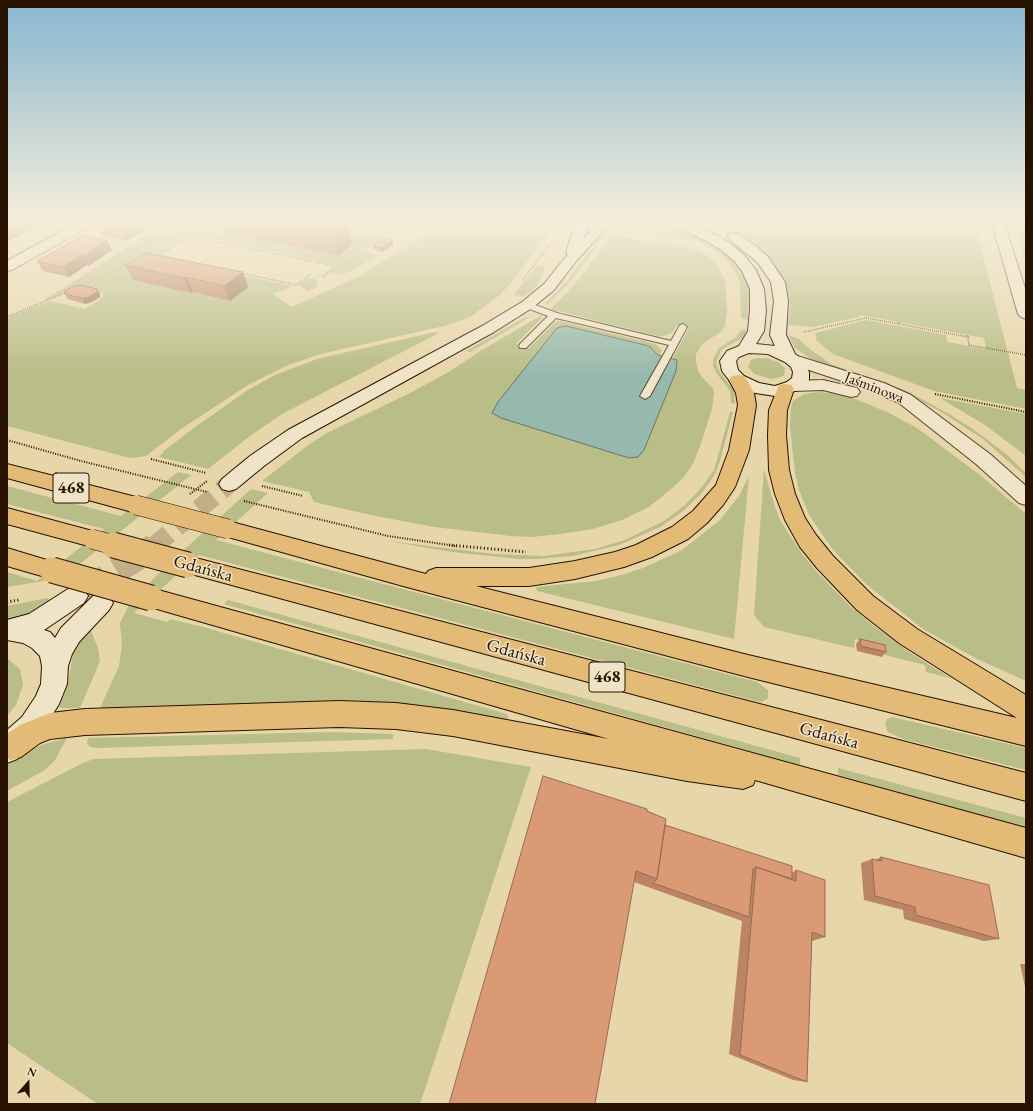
<!DOCTYPE html>
<meta charset="utf-8">
<style>
body{margin:0}
#map{position:relative;width:1033px;height:1111px;overflow:hidden;background:#e8d6ab;font-family:"EB Garamond",serif}
canvas{display:block}
.frame{position:absolute;inset:0;border:8px solid #271200;pointer-events:none}
.north{position:absolute;left:8px;top:1063px;width:40px;height:40px;-webkit-text-stroke:3px #f0e4c8;paint-order:stroke;rotate:20deg;font-size:11px;font-weight:700;line-height:16px;text-align:center;color:#271200}
.north::after{content:'';display:block;margin:auto;width:14px;height:18px;background:#271200;clip-path:polygon(50% 0,100% 100%,50% 72%,0 100%)}
</style>
<div id="map">
<canvas width="1033" height="1111"></canvas>
<div class="frame"></div>
<div class="north">N</div>
</div>
<script>
const ctx = document.querySelector('canvas').getContext('2d');
ctx.lineJoin = 'round';
function fillPath(path, color) {
  ctx.fillStyle = color;
  ctx.fill(path, 'evenodd');
}
function toPath(rows) {
  const path = new Path2D();
  for (const r of rows) {
    path.moveTo(r[0], r[1]);
    for (let i = 2; i < r.length; i += 2) path.lineTo(r[i], r[i + 1]);
  }
  return path;
}
function strokePath(path, color, width, dash) {
  ctx.strokeStyle = color;
  ctx.lineWidth = width;
  ctx.lineCap = dash ? 'butt' : 'round';
  ctx.setLineDash(dash || []);
  ctx.stroke(path);
}
function label(font, color, halo, rows, align = 'center') {
  ctx.font = font + ' "EB Garamond",serif';
  ctx.lineWidth = 3;
  ctx.setLineDash([]);
  ctx.textBaseline = 'middle';
  ctx.strokeStyle = halo;
  ctx.fillStyle = color;
  for (const [text, x, y, turn = 0] of rows) {
    ctx.save();
    ctx.translate(x, y);
    ctx.rotate((+turn || 0) * Math.PI / 180);
    ctx.textAlign = isNaN(turn) ? turn : align;
    if (halo) ctx.strokeText(text, 0, 0);
    ctx.fillText(text, 0, 0);
    ctx.restore();
  }
}
const green = toPath([
 [171,220,205,220,211,223,143,254,56,297,47,300,44,300],
 [224,220,282,243,280,244,338,256,351,244,343,242,354,233,382,238,334,264,194,235,164,254,153,252],
 [448,220,563,220,558,226,541,242,513,281,500,295,470,317,448,325,321,354,288,365,248,385,181,429,146,456,130,458,7,426,7,318,50,301,85,309,103,297,103,293,79,288,148,254,190,293,193,292,230,301,242,275,293,286,273,294,292,307,359,276,441,226],
 [621,220,647,220,638,232,607,227,613,223],
 [705,220,974,220,1017,388,1026,390,1026,409,934,391,833,354,817,341,815,333,866,320,937,333,946,335,947,342,986,349,982,326,984,338,860,315,859,317,813,327,788,325,790,305,787,290,780,273,765,253,751,242,731,231],
 [1013,220,1026,220,1026,263],
 [656,222,686,231,716,246,735,262,747,280,749,293,748,320,741,318,740,284,736,273,727,261,715,250,701,243,648,234],
 [601,235,603,238,572,280,547,305,546,303,567,281],
 [615,236,684,246,700,251,712,259,720,270,725,280,726,293,727,311,725,326,721,332,702,344,696,354,696,362,698,370,702,377,713,389,714,393,712,409,700,446,693,464,683,478,670,490,649,507,622,520,593,529,561,534,532,537,511,536,434,527,371,515,314,502,309,492,262,481,307,446,327,433,410,393,447,373,482,350,540,316,542,318,516,344,529,348,554,323,559,321,656,344,662,351,660,356,649,346,566,326,496,415,629,458,677,360,672,359,689,328,677,325,673,332,664,336,658,336,550,309,561,299,579,279,608,239],
 [364,250,378,255,350,272,341,274,328,274,338,265],
 [537,266,545,267,537,286,525,296,514,295],
 [309,278,315,279,318,283,315,288,308,291,299,285],
 [532,316,470,352,466,351,524,318],
 [747,329,743,338,722,349,717,359,716,363,719,371,734,391,735,404,731,403,730,391,718,375,713,366,713,360,718,349,736,337,741,330],
 [435,332,439,333,282,414,250,436,208,469,159,457,165,450,195,427,248,390,275,375,317,359],
 [788,335,799,339,811,350,831,364,907,391,949,414,973,429,1006,454,1026,473,1026,477,983,439,940,411,905,393,873,380,814,361,795,348],
 [756,358,767,358,778,362,785,368,784,375,781,377,771,379,754,374,748,367,751,360],
 [818,392,841,394,858,400,889,413,917,428,980,475,1026,514,1026,681,977,659,923,629,867,585,833,550,809,515,799,490,795,473,790,426,791,407,793,401,804,394],
 [940,398,1026,414,1026,456,985,425],
 [730,412,733,412,720,461,714,476,701,494,683,511,660,527,619,545,572,556,537,559,520,559,452,552,387,541,494,554,544,556,595,549,625,540,664,521,685,505,702,487,714,470,717,460],
 [764,469,774,504,781,522,803,555,818,573,853,609,874,626,914,655,950,678,926,672,925,665,885,655,884,646,855,639,854,648,764,627,754,615],
 [178,472,191,475,81,563,69,570,44,581,7,587,7,572,37,581,104,529,7,504,7,486,121,516],
 [749,476,734,639,537,591,536,587,596,581,622,575,643,568,682,550,720,520,739,496],
 [251,489,268,493,216,540,757,682,768,690,768,698,762,702,756,701,199,555,134,613,167,622,170,619,203,627,503,713,508,715,508,718,505,719,422,706,341,701,100,708,119,666,122,645,120,623,130,603,165,567],
 [47,598,55,602,30,614,7,619,7,606],
 [228,600,800,758,800,765,224,604],
 [89,626,98,648,100,660,98,666,80,708,60,708,59,707,68,683,73,654,75,647],
 [7,658,20,669,23,685,16,705,7,716],
 [892,717,1026,748,1026,770,903,739,888,732,885,725,887,719],
 [332,732,393,734,393,739,97,748,90,747,87,743,88,738],
 [67,738,55,760,45,770,7,791,7,765,41,745],
 [426,749,531,767,420,1104,98,1104,7,1043,7,802,79,765,93,759],
 [838,768,1026,818,1026,828,838,775]
]);
const water = toPath([
 [566,326,649,346,658,355,677,360,676,371,644,450,638,457,629,458,501,418,492,413,498,402,557,328,566,326]
]);
const secondaryTunnelFar1 = toPath([
 [154,546,229,484]
]);
const secondaryTunnel = toPath([
 [85,590,141,556,155,545]
]);
const pathFar2 = toPath([
 [405,220,426,224,432,220],
 [346,230,385,237,395,228],
 [406,230,414,222],
 [624,231,650,236],
 [192,237,335,266],
 [149,253,193,262],
 [146,254,222,220],
 [241,273,297,285,311,274],
 [323,277,336,265,384,238],
 [523,280,554,238],
 [79,287,134,260],
 [7,317,67,292],
 [899,324,968,337,967,335],
 [804,332,866,318,899,324,899,322],
 [968,337,969,345,1026,355]
]);
const pathFar1 = toPath([
 [935,394,1026,412],
 [7,440,81,461,207,492],
 [151,459,206,473],
 [262,486,303,496],
 [190,494,207,481],
 [244,501,388,536,456,546]
]);
const path = toPath([
 [449,545,526,552],
 [7,602,19,600]
]);
const lane = toPath([
 [524,303,530,303,557,313,671,341,680,325,683,324,687,327,650,396,645,399,640,396,669,345,556,318,526,348,520,348,519,346,520,344,548,316,524,307,524,303]
]);
const street = toPath([
 [82,220,97,220,95,223,12,270,7,271,7,261,82,220],
 [991,220,1003,220,1026,291,1026,319,1021,317,1018,314,991,220],
 [791,354,884,383,911,395,990,454,1026,486,1026,505,1019,503,976,464,899,403,872,391,785,362,783,359,785,356,791,354],
 [823,380,857,388,860,392,857,396,851,397,823,390,793,391,787,390,784,386,787,382,793,381,823,380]
]);
const secondary = toPath([
 [578,220,590,220,584,238,601,220,614,220,577,260,554,290,532,308,494,332,302,438,264,466,236,489,229,491,222,489,219,484,222,479,250,456,288,430,482,326,522,302,544,284,568,254,566,252,573,231,578,220],
 [655,220,675,220,691,224,718,236,731,244,744,255,756,270,764,289,766,310,764,331,756,344,775,346,770,335,774,301,771,282,758,263,727,237,728,234,733,233,738,234,757,247,768,257,785,282,788,301,786,335,795,354,804,361,809,372,809,380,806,384,799,390,775,396,749,392,732,384,722,371,720,361,727,351,739,346,748,331,750,310,750,289,742,271,734,261,721,250,708,242,683,230,657,223,655,220],
 [749,353,768,354,785,362,791,367,793,372,792,378,787,382,775,386,759,383,744,376,738,370,736,361,739,357,749,353],
 [76,586,84,589,88,596,84,603,44,630,50,632,55,638,61,628,93,596,101,593,109,596,113,603,109,610,79,642,72,654,68,666,67,684,59,704,40,735,17,759,7,763,7,730,22,717,36,696,41,684,42,666,40,656,32,648,23,643,7,640,7,620,29,614,68,589,76,586]
]);
const primary = toPath([
 [738,375,744,376,747,380,754,393,756,405,749,450,735,487,723,505,707,523,688,539,652,557,624,567,575,579,529,586,476,586,748,655,1017,718,899,643,857,610,817,568,800,547,785,520,775,494,769,470,768,435,769,410,779,385,785,384,791,385,794,389,787,410,786,435,789,470,795,494,805,518,816,535,833,556,873,596,917,629,1026,695,1026,746,748,677,403,586,228,537,220,535,217,529,220,523,228,521,426,574,428,571,436,568,529,568,575,561,615,552,636,545,672,527,693,511,716,485,729,450,738,405,736,393,729,380,732,376,738,375],
 [7,464,136,497,143,500,146,505,143,510,136,513,7,478,7,464],
 [7,508,100,533,103,539,100,545,92,547,7,524,7,508],
 [7,548,60,564,63,570,60,576,52,579,7,566,7,548],
 [188,556,1026,773,1026,801,180,571,177,565,180,559,188,556],
 [151,588,1026,828,1026,858,755,780,753,785,743,789,687,781,453,736,396,729,339,727,85,735,50,739,40,743,21,757,11,760,7,759,7,734,20,725,50,713,85,709,339,701,396,703,453,710,609,739,143,605,139,598,143,591,151,588]
]);
const primaryBridgeFar1 = toPath([
 [136,505,228,529],
 [92,539,117,546]
]);
const primaryBridge = toPath([
 [113,545,188,565],
 [52,570,151,598]
]);
const wall = toPath([
 [101,220,135,220,144,231,126,241,102,236,97,227,103,224],
 [222,220,347,220,352,244,338,256,226,232],
 [107,240,112,250,89,266,87,265,69,277,43,271,37,261],
 [393,240,393,245,382,252,374,250,373,245],
 [125,265,243,272,248,287,230,301,193,292,191,293,133,280],
 [97,289,100,294,100,297,92,302,85,304,68,299,65,294],
 [860,639,886,652,882,657,857,651,856,644],
 [647,811,665,825,792,873,796,870,825,937,812,941,807,1082,793,1080,729,1054,742,921,634,882,449,1104],
 [881,857,999,939,984,941,904,919,903,910,864,900,861,863,872,859,875,860],
 [1020,964,1026,964,1026,991]
]);
const shadedWall = toPath([
 [13,220,49,220,7,242,7,223],
 [344,220,347,220,352,244,338,256,332,230],
 [139,221,144,231,126,241,122,231],
 [107,240,112,250,89,266,84,256],
 [393,240,393,245,382,252,381,248],
 [82,255,87,265,69,277,63,267],
 [243,272,248,287,230,301,224,286],
 [186,277,193,292,191,293,184,278],
 [97,289,100,294,100,297,92,302,85,304,82,298]
]);
const building = toPath([
 [7,220,13,220,7,223,7,220],
 [110,220,135,220,139,221,122,231,97,227,110,220],
 [283,220,344,220,332,230,283,220],
 [82,235,107,240,84,256,82,255,63,267,37,261,59,249,82,235],
 [385,238,393,240,381,248,373,245,385,238],
 [145,253,243,272,224,286,186,277,184,278,125,265,145,253],
 [81,285,97,289,97,292,89,297,82,298,65,294,65,291,74,286,81,285],
 [860,639,885,645,886,652,861,646,860,639],
 [543,776,647,809,647,811,666,819,657,879,636,871,595,1104,449,1104,543,776],
 [665,825,792,866,792,879,756,867,753,869,749,917,653,883,657,879,665,825],
 [881,857,989,885,999,939,916,915,915,907,875,896,872,859,882,861,881,857],
 [756,867,796,881,796,870,825,880,825,937,812,932,807,1082,740,1055,756,867]
]);
const farStreetnames = [
 ["Jaśminowa",874,388,21]
];
const shields = [
 [71,488,36],
 [607,677,36]
];
const shieldNames = [
 ["468",71,488],
 ["468",607,677]
];
const streetNames = [
 ["Gdańska",203,569,15],
 ["Gdańska",516,653,15],
 ["Gdańska",829,736,15]
];
fillPath(green, '#b9bd87');
fillPath(water, '#97b9ad');
strokePath(water, '#6a7668', 1);
strokePath(secondaryTunnelFar1, '#c1af89', 19, [19, 10]);
strokePath(secondaryTunnel, '#c1af89', 25, [25, 12]);
strokePath(lane, '#57432b', 2);
strokePath(street, '#57432b', 2);
strokePath(secondary, '#271200', 2);
strokePath(primary, '#271200', 2);
strokePath(pathFar2, '#271200', 1.5, [0.5, 1.5]);
strokePath(pathFar1, '#271200', 2, [1, 1.5]);
strokePath(path, '#271200', 3, [1, 2.5]);
fillPath(lane, '#f0e4c8');
fillPath(street, '#f0e4c8');
fillPath(secondary, '#f0e4c8');
fillPath(primary, '#e4bb76');
strokePath(primaryBridgeFar1, '#271200', 20, []);
strokePath(primaryBridge, '#271200', 27, []);
strokePath(primaryBridgeFar1, '#e4bb76', 19);
strokePath(primaryBridge, '#e4bb76', 25);
fillPath(wall, '#bb8465');
fillPath(shadedWall, '#986c52');
fillPath(building, '#d99a75');
strokePath(building, '#986c52', 1);
const sky = ctx.createLinearGradient(0, 0, 0, 376);
sky.addColorStop(0, '#87b6d0');
sky.addColorStop(0.59, '#f5edd9');
sky.addColorStop(1, '#f5edd900');
ctx.fillStyle = sky;
ctx.fillRect(0, 0, 1033, 376);
label('15px', '#271200', '#f0e4c8', farStreetnames);
for (const [x, y, w] of shields) {
  const box = new Path2D();
  box.roundRect(x - w / 2, y - 15, w, 30, 3);
  ctx.fillStyle = '#f0e4c8';
  ctx.fill(box);
  strokePath(box, '#271200', 1);
}
label('bold 17px', '#271200', null, shieldNames);
label('18px', '#271200', '#f0e4c8', streetNames);
</script>
